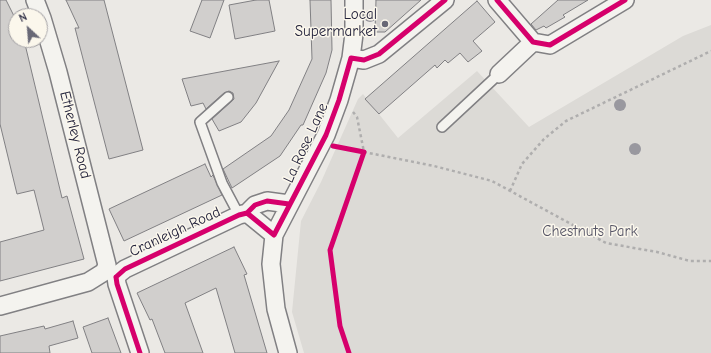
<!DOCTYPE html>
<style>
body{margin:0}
#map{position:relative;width:711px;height:353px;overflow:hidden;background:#ebe9e5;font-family:"Comic Neue",sans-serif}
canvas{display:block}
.north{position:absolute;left:8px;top:8px;width:40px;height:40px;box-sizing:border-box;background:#fbf7ec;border:1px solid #a4a2a5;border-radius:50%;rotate:334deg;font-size:11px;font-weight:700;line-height:16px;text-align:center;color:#22223b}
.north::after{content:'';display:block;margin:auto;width:14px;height:18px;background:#686876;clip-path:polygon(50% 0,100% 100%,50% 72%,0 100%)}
</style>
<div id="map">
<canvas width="711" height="353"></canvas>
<div class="north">N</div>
</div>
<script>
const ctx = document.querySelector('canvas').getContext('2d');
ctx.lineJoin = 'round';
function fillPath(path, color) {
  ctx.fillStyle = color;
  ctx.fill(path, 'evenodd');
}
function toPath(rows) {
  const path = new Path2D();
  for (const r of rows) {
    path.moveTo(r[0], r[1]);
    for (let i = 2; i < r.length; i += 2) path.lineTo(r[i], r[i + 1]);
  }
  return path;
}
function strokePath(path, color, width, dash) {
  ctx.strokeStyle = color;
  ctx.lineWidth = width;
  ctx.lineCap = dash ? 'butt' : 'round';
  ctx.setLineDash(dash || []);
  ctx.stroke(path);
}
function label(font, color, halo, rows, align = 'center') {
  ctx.font = font + ' "Comic Neue",sans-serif';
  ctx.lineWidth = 3;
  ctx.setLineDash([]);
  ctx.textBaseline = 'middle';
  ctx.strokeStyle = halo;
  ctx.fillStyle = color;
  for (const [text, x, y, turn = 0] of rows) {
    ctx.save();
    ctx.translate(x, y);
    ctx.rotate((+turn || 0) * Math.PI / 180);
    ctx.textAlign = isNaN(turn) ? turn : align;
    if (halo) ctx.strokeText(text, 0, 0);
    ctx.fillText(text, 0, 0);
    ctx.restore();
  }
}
const green = toPath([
 [711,25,711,353,304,353,292,312,301,221,321,182,358,99,363,94,398,138,477,71,529,127,683,36]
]);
const building = toPath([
 [0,0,6,0,14,16,18,15,16,16,16,40,24,40,62,198,67,196,84,259,0,281,0,242,44,230,34,190,17,194,0,124,0,0],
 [66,0,104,0,143,150,109,159,75,28,79,28,66,0],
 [202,0,224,0,210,38,190,31,202,0],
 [256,0,269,0,275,31,235,39,229,5,256,0],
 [310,0,331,0,332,50,326,73,303,125,301,125,280,156,232,188,223,169,271,136,289,110,312,59,310,0],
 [376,0,421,0,385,32,375,32,376,0],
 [558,0,588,0,563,15,565,17,546,28,544,26,536,30,531,24,558,0],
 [477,1,495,22,473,41,482,51,468,62,460,53,448,63,445,60,437,68,435,65,379,114,365,99,477,1],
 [279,61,256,103,241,122,219,131,212,119,234,99,233,93,229,91,224,93,206,109,203,103,191,106,182,79,279,61],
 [205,164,211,177,213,175,222,195,124,241,109,209,205,164],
 [234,247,247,274,244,275,267,353,235,353,216,288,185,303,203,353,165,353,152,319,150,320,137,293,234,247],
 [108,318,121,353,92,353,83,327,108,318],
 [73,321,78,338,49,346,50,353,0,353,0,336,44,326,45,329,73,321]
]);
const path = toPath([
 [353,112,357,117,364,152,434,166,492,181,606,243,657,252,690,261,711,261],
 [510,191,522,164,544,139,566,121,711,51]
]);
const service = toPath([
 [228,97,200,122,222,183,239,215],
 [442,127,499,74]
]);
const minor = toPath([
 [497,0,533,42,550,45,625,0],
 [351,58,364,60,379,54,445,0],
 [499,74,533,42],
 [247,213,274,235],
 [0,306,88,282,104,272,107,265,58,72,42,18,35,0],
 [140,353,117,284,116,277,120,273,125,269,239,215,247,213,255,205,267,201,289,204],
 [288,353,276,309,271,264,274,235,326,135,339,100,351,58,354,34,354,0]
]);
const cycleway = toPath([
 [497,0,533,42,550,45,625,0],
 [333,146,364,152,330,250,340,326,349,353],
 [247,213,274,235,326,135,339,100,351,58,364,60,379,54,445,0],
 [116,277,125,269,239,215,247,213,255,205,267,201,289,204],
 [116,277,117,284,140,353]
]);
const trees = [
 [370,16],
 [620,105],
 [635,149]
];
const markers = [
 [385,24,4,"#686876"]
];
const poiNames = [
 ["Local",377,15],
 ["Supermarket",377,32]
];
const streetNames = [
 ["Etherley Road",75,135,76],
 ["La Rose Lane",306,143,-65],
 ["Cranleigh Road",175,232,-25]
];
const parkNames = [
 ["Chestnuts Park",590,232]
];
fillPath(green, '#dcdad6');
fillPath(building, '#d1cfcd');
strokePath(building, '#818083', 1);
strokePath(service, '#818083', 12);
strokePath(minor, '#818083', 20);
strokePath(path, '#afaeae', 2.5, [3, 3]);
strokePath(service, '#f4f3ef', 9);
strokePath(minor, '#f4f3ef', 17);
strokePath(cycleway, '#d6006c', 5);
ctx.fillStyle = '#99989f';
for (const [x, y] of trees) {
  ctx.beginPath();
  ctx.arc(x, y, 6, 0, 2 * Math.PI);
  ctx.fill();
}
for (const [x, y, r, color] of markers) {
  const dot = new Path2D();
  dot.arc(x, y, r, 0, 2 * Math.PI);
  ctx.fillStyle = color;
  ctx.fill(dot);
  strokePath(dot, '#fbf7ec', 1.5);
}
label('15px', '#22223b', '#fbf7ec', poiNames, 'right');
label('15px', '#22223b', '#fbf7ec', streetNames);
label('15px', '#565566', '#fbf7ec', parkNames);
</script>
